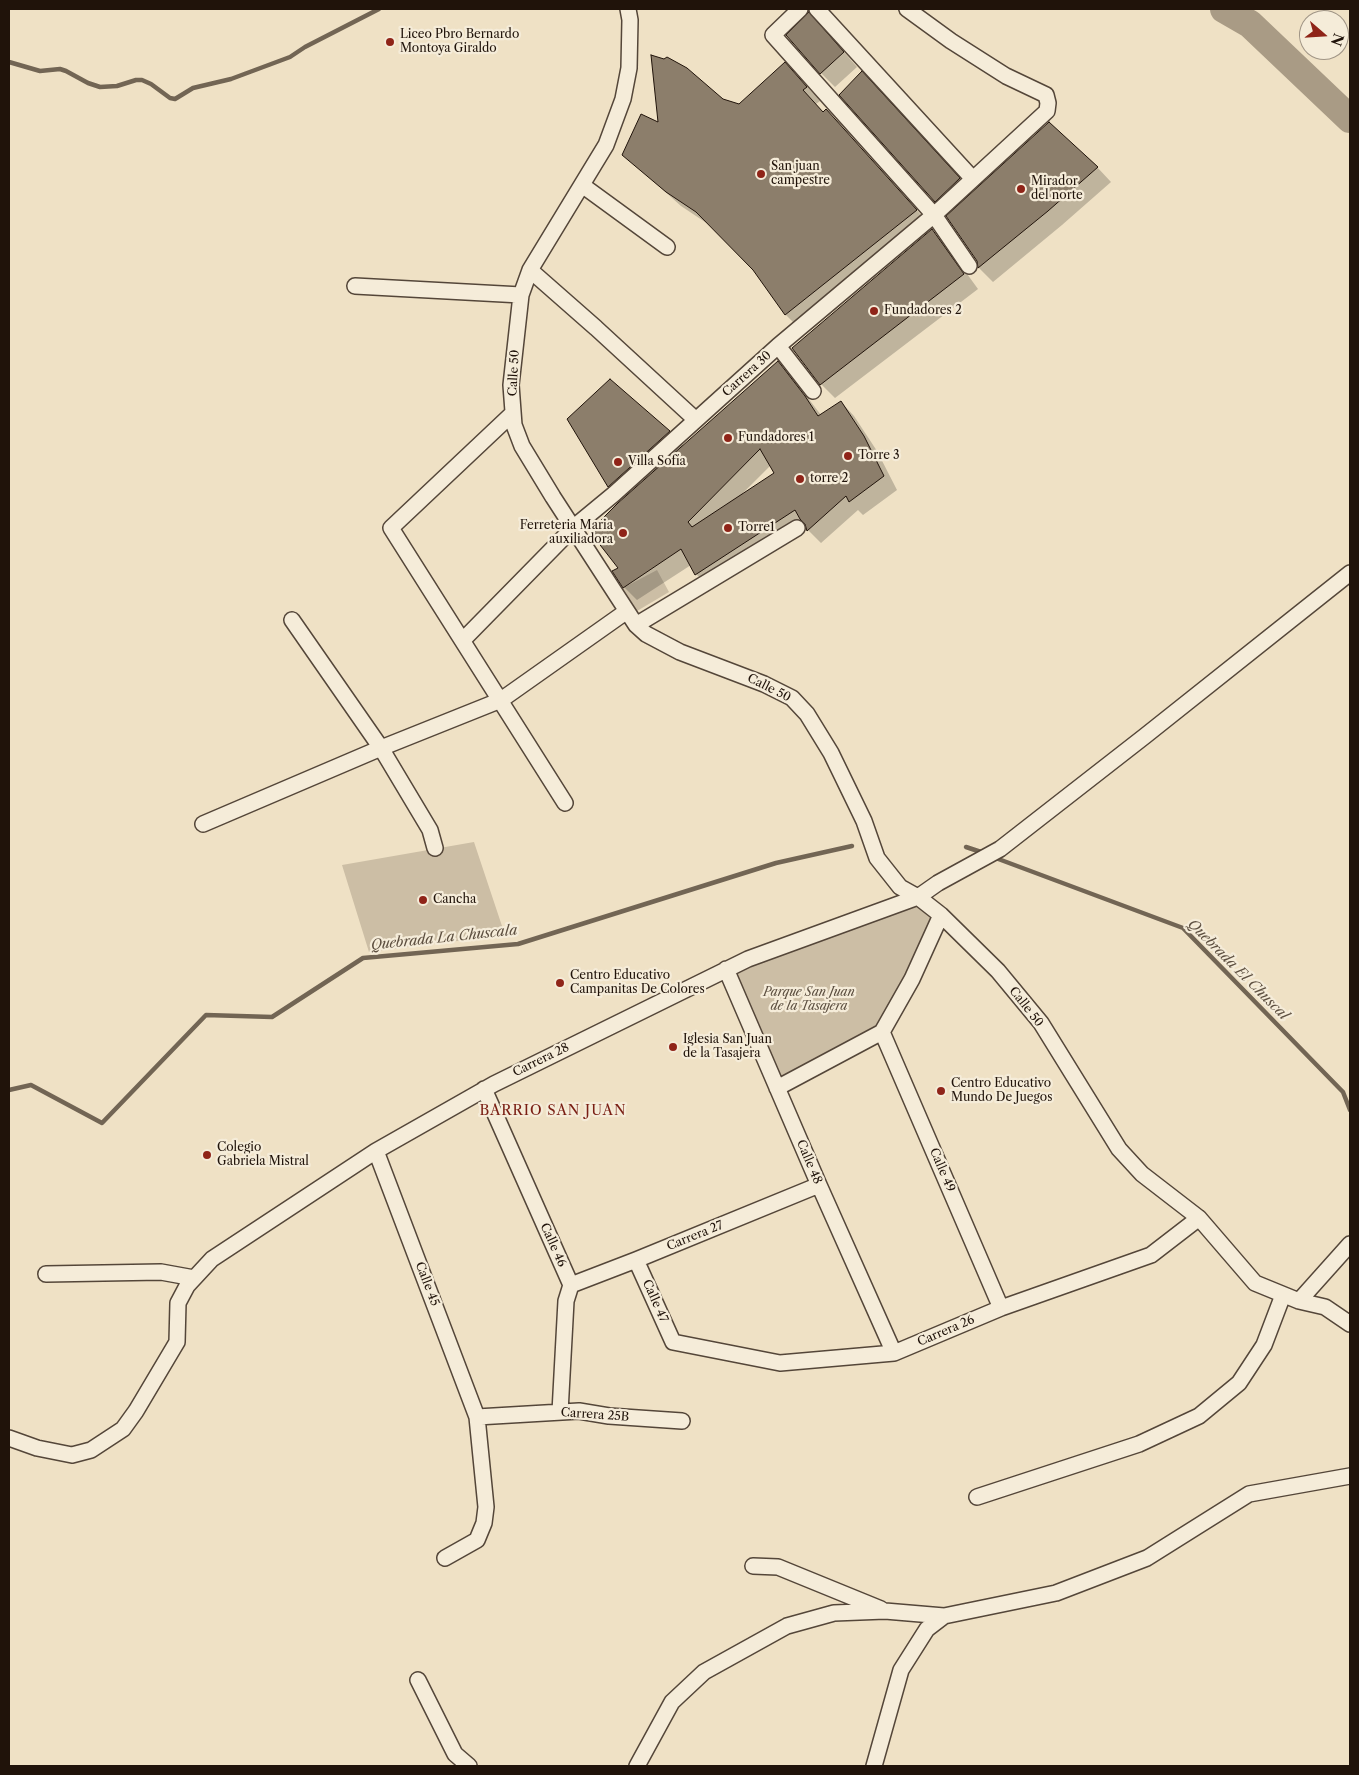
<!DOCTYPE html>
<meta charset="utf-8">
<style>
body{margin:0}
#map{position:relative;width:1359px;height:1775px;overflow:hidden;background:#efe1c5;font-family:"Libre Caslon Text",serif}
canvas{display:block}
.frame{position:absolute;inset:0;border:10px solid #20130a;pointer-events:none}
.north{position:absolute;left:1299px;top:10px;width:50px;height:50px;box-sizing:border-box;background:#f5ecd9;border:1px solid #a09586;border-radius:50%;rotate:109deg;font-size:14px;font-weight:700;line-height:20px;text-align:center;color:#20130a}
.north::after{content:'';display:block;margin:auto;width:18px;height:22px;background:#8f2418;clip-path:polygon(50% 0,100% 100%,50% 72%,0 100%)}
</style>
<div id="map">
<canvas width="1359" height="1775"></canvas>
<div class="frame"></div>
<div class="north">N</div>
</div>
<script>
const ctx = document.querySelector('canvas').getContext('2d');
ctx.lineJoin = 'round';
function fillPath(path, color) {
  ctx.fillStyle = color;
  ctx.fill(path, 'evenodd');
}
function toPath(rows) {
  const path = new Path2D();
  for (const r of rows) {
    path.moveTo(r[0], r[1]);
    for (let i = 2; i < r.length; i += 2) path.lineTo(r[i], r[i + 1]);
  }
  return path;
}
function strokePath(path, color, width, dash) {
  ctx.strokeStyle = color;
  ctx.lineWidth = width;
  ctx.lineCap = dash ? 'butt' : 'round';
  ctx.setLineDash(dash || []);
  ctx.stroke(path);
}
function label(font, color, halo, rows, align = 'center') {
  ctx.font = font + ' "Libre Caslon Text",serif';
  ctx.lineWidth = 4.5;
  ctx.setLineDash([]);
  ctx.textBaseline = 'middle';
  ctx.strokeStyle = halo;
  ctx.fillStyle = color;
  for (const [text, x, y, turn = 0] of rows) {
    ctx.save();
    ctx.translate(x, y);
    ctx.rotate((+turn || 0) * Math.PI / 180);
    ctx.textAlign = isNaN(turn) ? turn : align;
    if (halo) ctx.strokeText(text, 0, 0);
    ctx.fillText(text, 0, 0);
    ctx.restore();
  }
}
const green = toPath([
 [657,570,669,592,637,611,623,588],
 [474,842,505,935,369,952,342,865],
 [908,893,941,915,881,1030,777,1085,727,969]
]);
const shadow = toPath([
 [823,28,857,67,835,87,821,73],
 [799,78,820,101,816,104,824,113,826,110,840,124,930,225,799,328,785,314,754,269,711,226,681,206,624,155,659,124,722,100,739,105],
 [876,87,973,193,1097,167,1111,182,1062,225,993,282,979,268,978,260,950,215,936,201],
 [932,231,946,245,978,289,835,398,821,384],
 [778,363,791,376,821,415,841,402,854,416,877,451,897,490,863,515,858,510,821,543,808,530,806,524,709,587,696,574,691,565,637,600,624,587,620,568,623,500,609,486,669,431,684,446],
 [771,465,776,473,742,495,742,494]
]);
const stream = toPath([
 [9,62,40,71,60,69,66,71,88,83,100,87,117,86,136,80,142,80,151,84,170,98,175,99,193,88,231,79,290,57,305,47,379,9],
 [966,847,984,853],
 [993,857,1183,928,1343,1092,1350,1110],
 [9,1090,31,1085,102,1123,206,1015,272,1017,363,958,518,944,776,863,852,846]
]);
const river = toPath([
 [1224,9,1250,24,1350,119]
]);
const building = toPath([
 [809,12,844,52,820,74,786,35,809,12],
 [651,55,664,59,667,57,687,68,723,99,739,104,785,62,807,87,803,90,823,112,826,109,917,210,785,315,753,270,696,212,666,192,622,155,641,114,658,122,651,55],
 [862,71,960,178,935,202,839,95,862,71],
 [1049,122,1098,167,1048,211,978,268,977,261,946,216,1049,122],
 [932,229,964,274,820,385,792,348,932,229],
 [778,361,805,396,818,416,841,401,864,436,884,476,849,502,846,496,807,531,805,524,800,519,795,510,695,575,681,549,623,588,612,571,618,568,597,541,594,527,618,503,778,361],
 [760,449,774,473,692,527,688,522,760,449],
 [610,379,670,431,608,487,567,419,610,379]
]);
const minor = toPath([
 [628,9,630,20,629,68,623,99,606,145,530,270,521,295,511,385,514,425,522,446,553,497,636,625,646,634,680,652,764,684,792,698,807,714,831,753,864,821,877,858,900,887,918,897,941,915,998,971,1041,1023,1119,1149,1142,1174,1199,1218,1255,1283,1299,1301,1325,1307,1350,1324],
 [800,9,773,35,934,215,969,266],
 [817,9,973,179],
 [582,185,667,247],
 [530,270,596,328,696,420],
 [355,286,521,295],
 [778,346,813,391],
 [513,413,391,528,565,803],
 [292,620,381,748,430,830,435,848],
 [636,625,797,528],
 [463,640,574,527,614,494,778,346,934,215,1047,111,1048,103,1046,95,1006,76,951,41,907,9],
 [203,824,381,748,501,700,627,611],
 [726,969,819,1185,894,1353],
 [882,1032,1001,1308],
 [777,1088,882,1032,912,979,941,915],
 [484,1089,571,1285,566,1301,560,1412],
 [376,1151,477,1417,486,1507,484,1523,477,1540,445,1558],
 [636,1260,673,1342,780,1363,894,1353,1001,1308,1151,1255,1199,1218],
 [46,1274,161,1272,194,1278],
 [571,1285,636,1260,819,1185],
 [1299,1301,1350,1244],
 [477,1417,579,1411,609,1416,682,1421],
 [9,1438,37,1448,72,1455,91,1450,123,1429,136,1411,177,1342,178,1303,187,1286,212,1259,376,1151,494,1084,748,959,918,897,938,883,1000,849,1145,736,1350,573],
 [977,1497,1139,1444,1199,1416,1239,1383,1264,1345,1283,1295],
 [753,1566,778,1567,881,1609],
 [418,1680,455,1754,469,1766],
 [637,1766,672,1702,704,1672,787,1626,834,1613,885,1611,944,1616,1056,1593,1147,1558,1249,1494,1350,1476],
 [874,1766,901,1670,927,1629,944,1616]
]);
const markers = [
 [390,42,5,"#8f2418"],
 [761,174,5,"#8f2418"],
 [1021,189,5,"#8f2418"],
 [874,311,5,"#8f2418"],
 [728,438,5,"#8f2418"],
 [848,456,5,"#8f2418"],
 [618,462,5,"#8f2418"],
 [800,479,5,"#8f2418"],
 [728,528,5,"#8f2418"],
 [623,533,5,"#8f2418"],
 [423,900,5,"#8f2418"],
 [560,983,5,"#8f2418"],
 [673,1047,5,"#8f2418"],
 [941,1091,5,"#8f2418"],
 [207,1155,5,"#8f2418"]
];
const poiNames = [
 ["Liceo Pbro Bernardo",400,35],
 ["Montoya Giraldo",400,49],
 ["San juan",771,167],
 ["campestre",771,181],
 ["Mirador",1031,182],
 ["del norte",1031,196],
 ["Fundadores 2",884,311],
 ["Fundadores 1",738,438],
 ["Torre 3",858,456],
 ["Villa Sofía",628,462],
 ["torre 2",810,479],
 ["Ferreteria Maria",613,526,"right"],
 ["auxiliadora",613,540,"right"],
 ["Torre1",738,528],
 ["Cancha",433,900],
 ["Centro Educativo",570,976],
 ["Campanitas De Colores",570,990],
 ["Iglesia San Juan",683,1040],
 ["de la Tasajera",683,1054],
 ["Centro Educativo",951,1084],
 ["Mundo De Juegos",951,1098],
 ["Colegio",217,1148],
 ["Gabriela Mistral",217,1162]
];
const streetNames = [
 ["Calle 50",514,373,-87],
 ["Carrera 30",747,374,-42],
 ["Calle 50",769,688,27],
 ["Calle 50",1026,1007,52],
 ["Carrera 28",541,1060,-26],
 ["Calle 48",809,1162,67],
 ["Calle 49",942,1170,67],
 ["Carrera 27",695,1236,-22],
 ["Calle 46",553,1245,66],
 ["Calle 45",427,1284,69],
 ["Calle 47",655,1301,66],
 ["Carrera 26",946,1331,-23],
 ["Carrera 25B",595,1415,4]
];
const parkNames = [
 ["Parque San Juan",809,993],
 ["de la Tasajera",809,1007]
];
const waterNames = [
 ["Quebrada La Chuscala",444,938,-6],
 ["Quebrada El Chuscal",1238,970,45]
];
const neighbourhoodNames = [
 ["BARRIO SAN JUAN",553,1111]
];
fillPath(green, '#ccbea5');
fillPath(shadow, '#0003');
strokePath(stream, '#726554', 4.5);
strokePath(river, '#a99b85', 28);
fillPath(building, '#8c7e6b');
strokePath(building, '#20130a', 1);
strokePath(minor, '#544639', 18);
strokePath(minor, '#f5ecd9', 15);
for (const [x, y, r, color] of markers) {
  const dot = new Path2D();
  dot.arc(x, y, r, 0, 2 * Math.PI);
  ctx.fillStyle = color;
  ctx.fill(dot);
  strokePath(dot, '#f5ecd9', 2);
}
label('12px', '#20130a', '#f5ecd9', poiNames, 'left');
label('12px', '#20130a', '#f5ecd9', streetNames);
label('italic 12px', '#5c4f40', '#f5ecd9', parkNames);
label('italic 14px', '#5e5041', '#f5ecd9', waterNames);
ctx.letterSpacing = '1px';
label('14px', '#7a1f14', '#f5ecd9', neighbourhoodNames);
ctx.letterSpacing = '0px';
</script>
